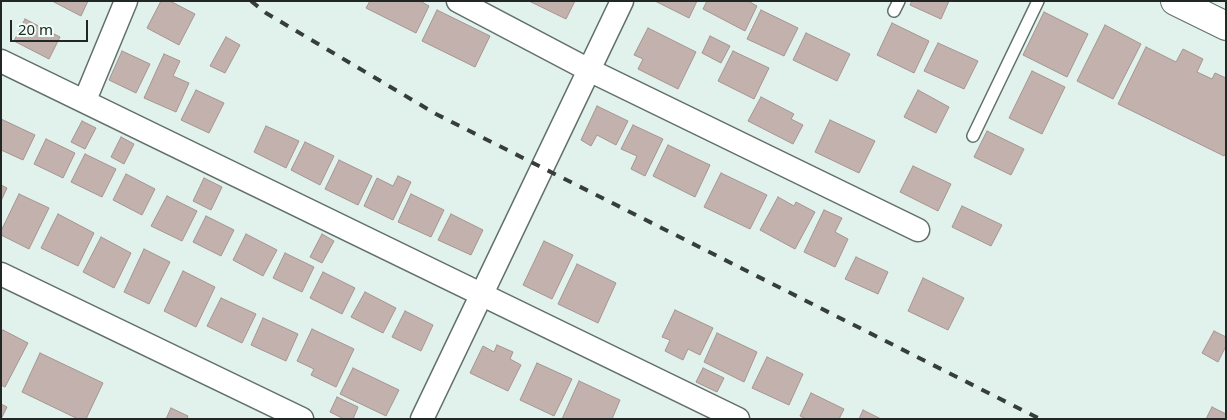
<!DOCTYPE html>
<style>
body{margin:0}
#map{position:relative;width:1227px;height:420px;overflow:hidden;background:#e0f2eb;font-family:"Noto Sans",sans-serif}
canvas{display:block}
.frame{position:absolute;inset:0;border:2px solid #202724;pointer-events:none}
.scale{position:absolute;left:10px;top:20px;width:78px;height:22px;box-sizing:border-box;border:2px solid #202724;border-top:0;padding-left:6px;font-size:15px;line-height:18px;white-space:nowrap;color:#202724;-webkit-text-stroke:4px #f0fef8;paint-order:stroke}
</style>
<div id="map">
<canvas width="1227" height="420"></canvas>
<div class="frame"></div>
<div class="scale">20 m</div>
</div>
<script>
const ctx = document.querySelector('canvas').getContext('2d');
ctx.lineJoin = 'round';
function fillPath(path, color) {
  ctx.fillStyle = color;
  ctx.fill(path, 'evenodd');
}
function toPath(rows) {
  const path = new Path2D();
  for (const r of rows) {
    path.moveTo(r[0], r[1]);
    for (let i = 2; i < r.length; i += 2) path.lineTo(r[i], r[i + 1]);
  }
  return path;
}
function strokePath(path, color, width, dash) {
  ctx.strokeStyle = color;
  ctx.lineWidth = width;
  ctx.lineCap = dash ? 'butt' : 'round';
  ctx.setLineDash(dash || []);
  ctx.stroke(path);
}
const building = toPath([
 [52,1,88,1,81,16,52,1],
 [161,1,170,1,195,14,179,45,147,28,161,1],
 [370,1,420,1,429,6,416,33,366,8,370,1],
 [529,1,575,1,566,19,529,1],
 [655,1,697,1,689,18,655,1],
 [707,1,748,1,757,6,745,31,703,9,707,1],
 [912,1,949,1,941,19,910,5,912,1],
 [437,10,490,36,475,67,422,41,437,10],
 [761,10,798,28,784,56,747,39,761,10],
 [1044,12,1088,34,1067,77,1023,55,1044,12],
 [25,19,60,37,49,59,14,41,25,19],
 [892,23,929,41,914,73,877,55,892,23],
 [1105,25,1141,44,1113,99,1077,81,1105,25],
 [648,28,696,52,678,89,638,69,643,59,634,55,648,28],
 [806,33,850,54,837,81,793,60,806,33],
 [710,36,730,46,721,63,702,53,710,36],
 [226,37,240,45,225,73,210,66,226,37],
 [938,43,978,61,964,89,924,71,938,43],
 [1146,47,1176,62,1183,49,1203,59,1197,72,1212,79,1215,73,1226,78,1226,153,1224,156,1118,104,1146,47],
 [122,51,150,64,136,93,109,80,122,51],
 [733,51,769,68,754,99,718,81,733,51],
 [164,54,180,61,173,76,189,83,176,112,144,98,164,54],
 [1032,71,1065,87,1042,134,1009,118,1032,71],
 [196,90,224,103,209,133,181,120,196,90],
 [918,90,949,107,936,133,904,117,918,90],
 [761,97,794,114,791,119,803,125,793,144,748,121,761,97],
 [597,106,628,121,616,145,597,135,591,146,581,140,597,106],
 [1,119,35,135,23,160,1,150,1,119],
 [830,120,875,141,859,173,815,152,830,120],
 [82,121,96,128,85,149,71,142,82,121],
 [633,125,663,139,645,176,631,169,637,156,621,149,633,125],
 [266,126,299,141,286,168,254,152,266,126],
 [987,131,1024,149,1011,175,974,157,987,131],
 [121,137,134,144,124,164,111,157,121,137],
 [46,139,75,153,63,178,34,164,46,139],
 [305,142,334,156,320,185,291,170,305,142],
 [668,145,710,165,695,197,653,176,668,145],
 [85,154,116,169,102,197,71,182,85,154],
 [339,160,372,176,358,205,325,189,339,160],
 [913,166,951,184,938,211,900,192,913,166],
 [721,173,767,195,750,229,704,207,721,173],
 [126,174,155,189,142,215,113,200,126,174],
 [398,176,411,182,393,220,364,206,377,178,393,186,398,176],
 [204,178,222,187,211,210,193,201,204,178],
 [1,185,7,188,1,201,1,185],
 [19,194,49,208,29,249,1,235,1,231,19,194],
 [411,194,444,210,431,237,398,222,411,194],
 [167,196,197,211,182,241,151,226,167,196],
 [778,197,794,206,796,202,815,212,795,249,760,230,778,197],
 [962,206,1002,225,991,246,952,227,962,206],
 [824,210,842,218,835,232,848,239,835,267,804,252,824,210],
 [58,214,94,233,78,266,41,248,58,214],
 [451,214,483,230,471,255,438,240,451,214],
 [206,216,234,230,221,256,193,242,206,216],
 [246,234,277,250,263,276,233,260,246,234],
 [322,234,334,241,322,263,310,257,322,234],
 [101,237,131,253,114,288,83,272,101,237],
 [544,241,573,255,552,299,523,285,544,241],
 [144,249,170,262,149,304,124,292,144,249],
 [285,253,314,267,302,292,273,278,285,253],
 [856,257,888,272,878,294,845,279,856,257],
 [577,264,616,283,598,323,558,304,577,264],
 [183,271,215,287,196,327,164,311,183,271],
 [323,272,355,288,342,314,310,298,323,272],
 [923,278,964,298,948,330,908,311,923,278],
 [365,292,396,308,383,333,351,317,365,292],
 [221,298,256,314,242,343,207,326,221,298],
 [675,310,713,328,700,355,688,349,683,360,665,351,670,340,662,337,675,310],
 [405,311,433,325,421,351,392,337,405,311],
 [263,318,298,334,286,361,251,345,263,318],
 [312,329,354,349,336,387,311,375,314,369,297,361,312,329],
 [3,330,28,343,5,387,1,385,1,333,3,330],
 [1214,331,1226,337,1226,346,1218,362,1202,353,1214,331],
 [717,333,757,352,744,382,704,362,717,333],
 [497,345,513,352,510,359,521,365,508,391,470,373,483,346,494,352,497,345],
 [40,353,103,383,86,419,78,419,22,392,40,353],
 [767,357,803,374,789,405,752,388,767,357],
 [537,363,572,379,554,416,520,400,537,363],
 [353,368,399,390,386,416,340,394,353,368],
 [703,368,724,378,717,392,696,382,703,368],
 [579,381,620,400,612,419,562,419,579,381],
 [811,393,844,409,839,419,806,419,800,416,811,393],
 [337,397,358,407,353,419,344,419,330,412,337,397],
 [1,404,7,407,1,419,1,404],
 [1212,407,1226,414,1226,419,1206,419,1212,407],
 [171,408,188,416,187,419,166,419,171,408],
 [863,410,881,419,859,419,863,410]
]);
const service = toPath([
 [894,11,899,1],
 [973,136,1038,1]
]);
const minor = toPath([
 [458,1,589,70,918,230],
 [1,61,738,419],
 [85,100,126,1],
 [1,274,302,419],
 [422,419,622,1]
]);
const tertiary = toPath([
 [1175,1,1226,26]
]);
const rail = toPath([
 [251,1,266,13,436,114,1040,419]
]);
fillPath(building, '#c3b1ae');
strokePath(building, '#a69491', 1);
strokePath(service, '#61706a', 14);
strokePath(minor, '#61706a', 25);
strokePath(tertiary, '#61706a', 30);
strokePath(service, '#fff', 11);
strokePath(minor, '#fff', 22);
strokePath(tertiary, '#fff', 28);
strokePath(rail, '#363e3b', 4, [9, 9]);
</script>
